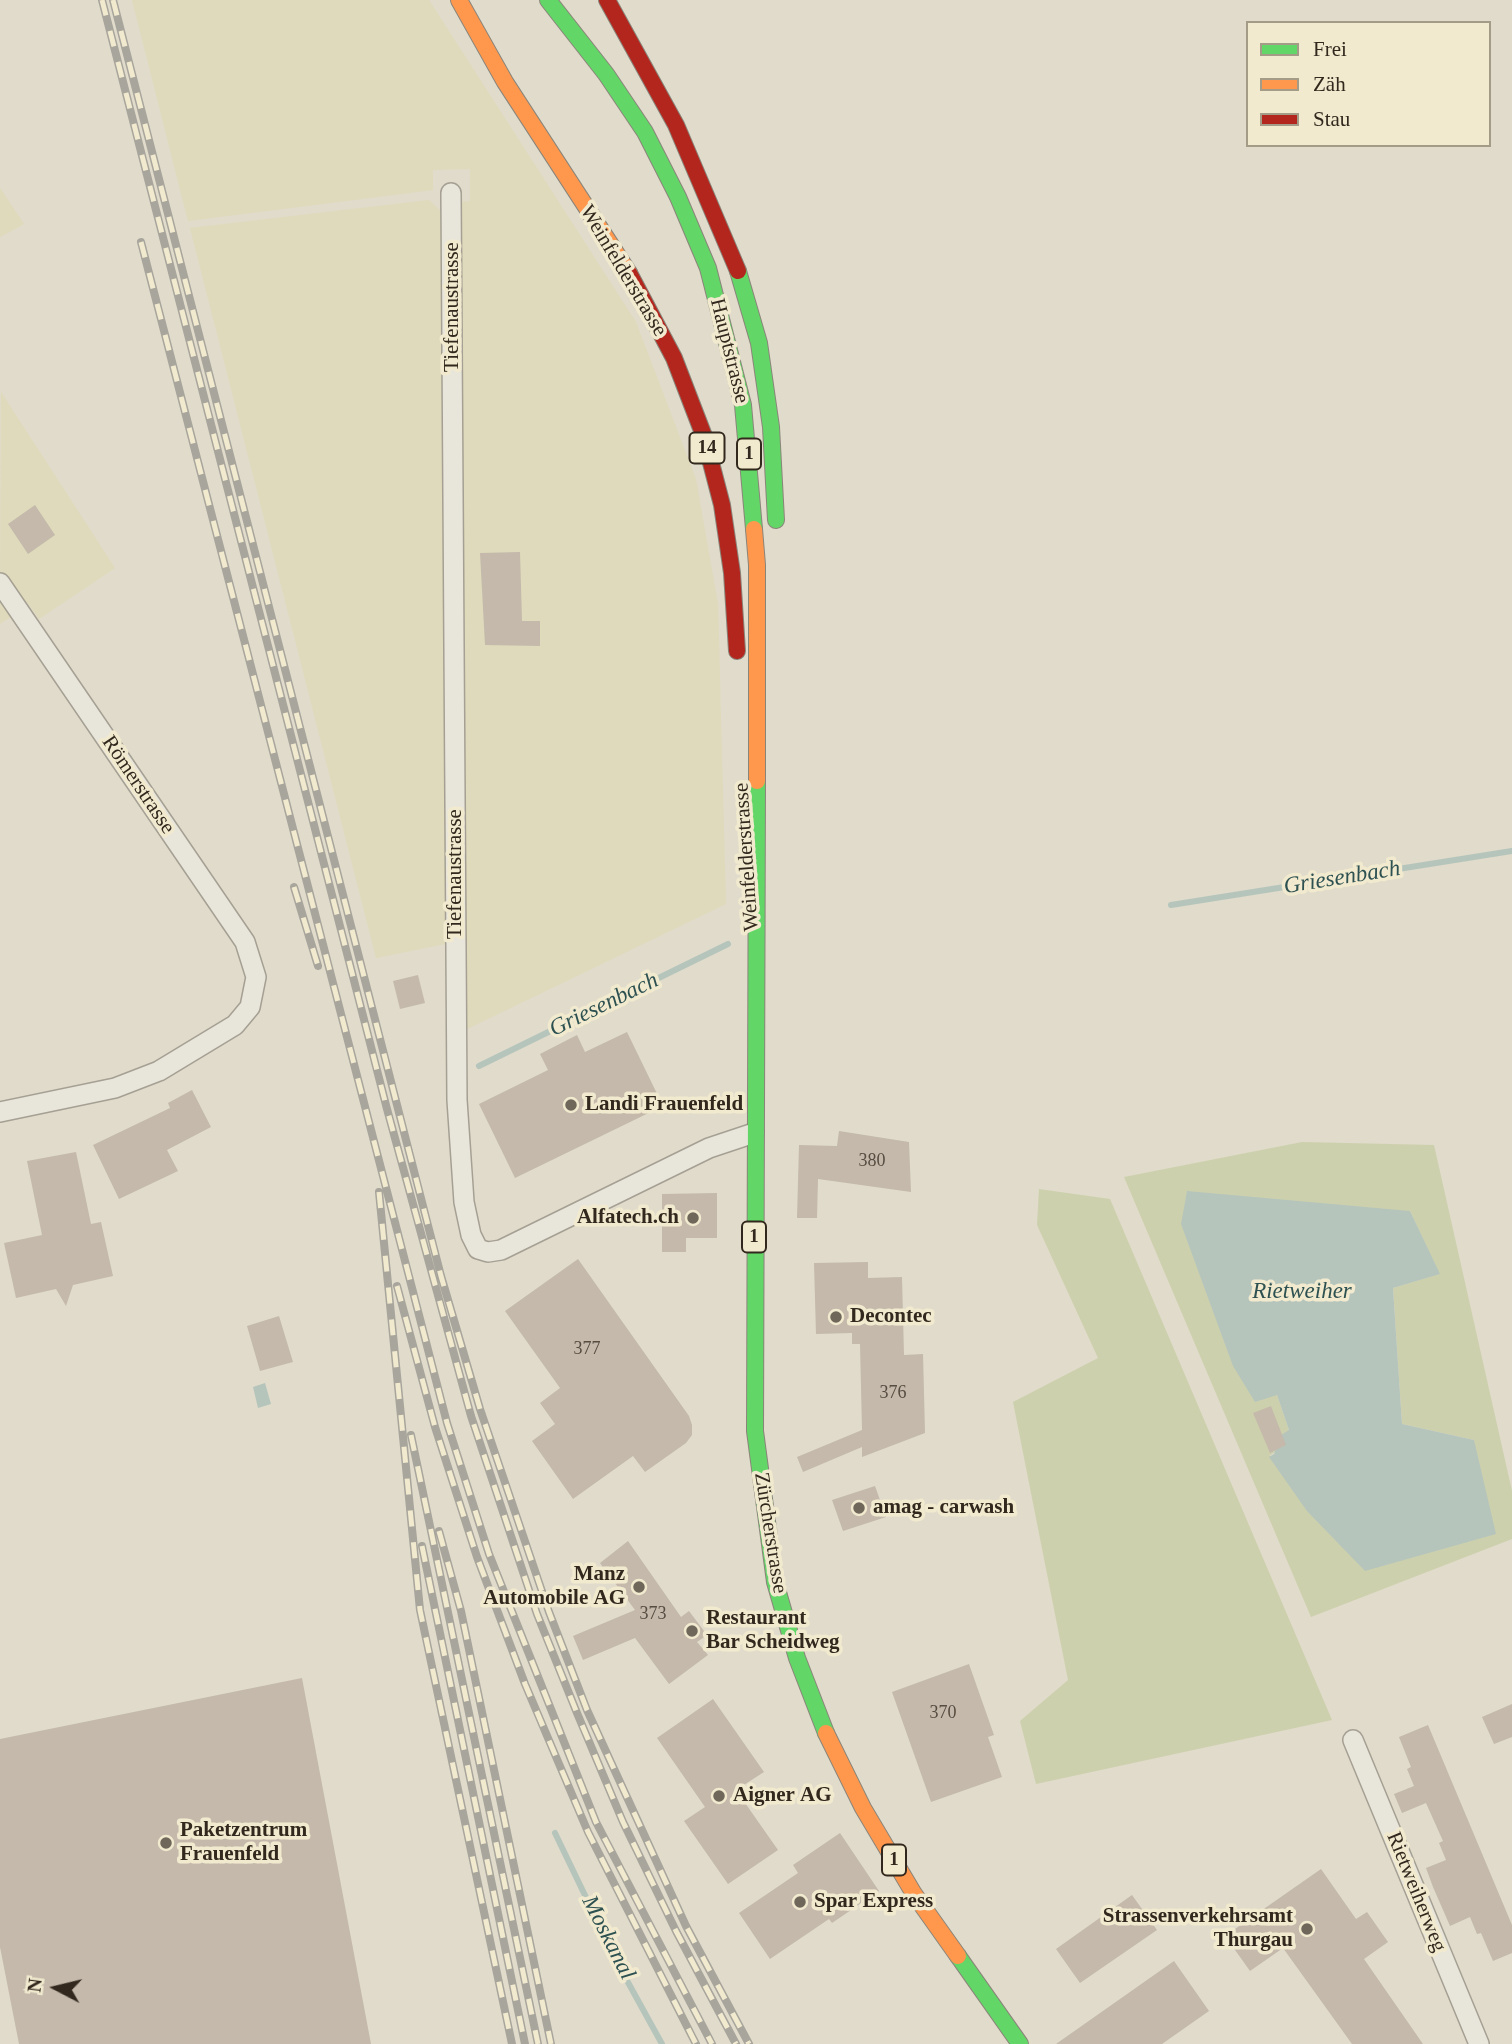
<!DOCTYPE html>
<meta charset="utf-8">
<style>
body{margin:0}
#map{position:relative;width:1512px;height:2044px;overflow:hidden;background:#e0dbca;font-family:Georgia,serif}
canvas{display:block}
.legend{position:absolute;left:1246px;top:21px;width:245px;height:126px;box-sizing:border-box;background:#f2eacf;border:2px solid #a59c88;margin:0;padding:9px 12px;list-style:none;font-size:21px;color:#32281d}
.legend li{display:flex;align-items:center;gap:14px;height:35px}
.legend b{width:35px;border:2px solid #a59c88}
.north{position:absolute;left:21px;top:1953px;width:70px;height:70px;-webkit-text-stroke:5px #f2eacf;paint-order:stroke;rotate:277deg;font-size:19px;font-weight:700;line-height:28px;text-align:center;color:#32281d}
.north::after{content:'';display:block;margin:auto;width:24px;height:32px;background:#32281d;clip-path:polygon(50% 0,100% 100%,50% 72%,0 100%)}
</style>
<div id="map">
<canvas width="1512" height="2044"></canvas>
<ul class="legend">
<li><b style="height:9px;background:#63d668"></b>Frei</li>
<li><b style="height:9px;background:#ff974d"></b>Zäh</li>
<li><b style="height:9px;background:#b3261e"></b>Stau</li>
</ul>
<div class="north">N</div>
</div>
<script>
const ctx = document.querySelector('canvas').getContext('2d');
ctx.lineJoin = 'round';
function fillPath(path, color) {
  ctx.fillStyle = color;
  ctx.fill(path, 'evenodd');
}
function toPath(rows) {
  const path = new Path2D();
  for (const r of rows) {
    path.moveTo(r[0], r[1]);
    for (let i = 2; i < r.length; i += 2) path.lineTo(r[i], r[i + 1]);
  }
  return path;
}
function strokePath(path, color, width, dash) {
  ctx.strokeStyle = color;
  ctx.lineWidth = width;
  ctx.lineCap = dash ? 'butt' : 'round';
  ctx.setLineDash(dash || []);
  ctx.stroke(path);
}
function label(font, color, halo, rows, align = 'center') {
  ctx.font = font + ' Georgia,serif';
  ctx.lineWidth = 7;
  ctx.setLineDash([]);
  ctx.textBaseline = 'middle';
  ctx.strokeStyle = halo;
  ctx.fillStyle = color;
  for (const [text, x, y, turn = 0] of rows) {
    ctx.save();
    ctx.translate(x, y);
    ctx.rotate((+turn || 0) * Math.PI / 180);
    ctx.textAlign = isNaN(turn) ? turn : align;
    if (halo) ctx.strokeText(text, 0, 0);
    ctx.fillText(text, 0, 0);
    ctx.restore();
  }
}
const farmland = toPath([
 [132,0,429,0,636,322,696,479,718,604,726,904,463,1031,456,202,470,201,470,169,433,170,433,190,188,221],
 [0,188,24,224,0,237],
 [429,200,446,216,448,921,445,944,376,958,190,228],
 [1,392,115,568,39,619,29,605,0,624]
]);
const green = toPath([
 [1302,1142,1434,1145,1512,1491,1512,1539,1311,1617,1124,1177],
 [1410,1211,1439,1274,1393,1288,1402,1424,1474,1440,1269,1456,1286,1445,1289,1430,1277,1395],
 [1039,1189,1110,1199,1332,1720,1036,1784,1020,1721,1068,1680,1013,1402,1098,1358,1037,1225]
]);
const water = toPath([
 [1187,1191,1410,1211,1440,1274,1393,1288,1402,1424,1474,1440,1496,1534,1365,1571,1307,1511,1269,1457,1274,1454,1281,1435,1289,1430,1277,1395,1255,1402,1233,1366,1181,1224],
 [265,1383,271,1404,258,1408,253,1387]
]);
const stream = toPath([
 [1171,905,1512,851],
 [479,1066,728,944],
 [555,1833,619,1966,662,2044]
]);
const building = toPath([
 [35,505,55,535,28,554,8,524],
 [520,552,522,621,540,621,540,646,485,645,480,553],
 [418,975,425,1003,400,1009,393,981],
 [627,1032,663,1106,515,1178,479,1104,548,1070,540,1054,577,1035,585,1052],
 [192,1090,211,1127,167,1150,178,1171,119,1199,93,1145,170,1108,168,1103],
 [839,1131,909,1142,911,1192,818,1179,817,1218,797,1218,799,1145,837,1146],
 [76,1152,91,1224,101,1222,113,1276,73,1285,66,1306,56,1289,16,1298,4,1243,42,1235,27,1161],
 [717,1193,717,1238,686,1238,686,1252,662,1252,662,1194],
 [578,1259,689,1416,692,1425,692,1435,686,1443,645,1472,633,1456,573,1499,532,1441,555,1424,540,1403,560,1388,505,1311],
 [868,1262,868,1278,902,1277,904,1355,923,1354,925,1433,862,1457,862,1447,803,1472,797,1457,862,1430,860,1344,852,1344,852,1333,816,1334,814,1263],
 [279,1316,293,1362,260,1371,247,1326],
 [1271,1406,1286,1445,1270,1453,1253,1413],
 [875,1486,886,1517,843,1531,832,1500],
 [628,1541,681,1617,689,1611,707,1635,697,1642,708,1655,669,1684,635,1638,583,1660,573,1636,635,1610,600,1563],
 [969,1664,994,1735,988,1737,1002,1777,931,1802,892,1692],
 [302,1678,371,2044,19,2044,0,1947,0,1739],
 [713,1699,764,1772,736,1790,778,1850,728,1884,684,1821,705,1807,657,1738],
 [1512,1704,1512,1737,1494,1744,1482,1717],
 [1428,1725,1512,1925,1512,1953,1493,1961,1481,1933,1477,1934,1470,1917,1450,1926,1433,1887,1426,1868,1446,1860,1439,1843,1443,1841,1426,1803,1402,1813,1394,1794,1414,1786,1407,1769,1411,1767,1399,1737],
 [840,1833,879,1891,832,1923,829,1919,770,1959,739,1913,798,1873,793,1865],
 [1321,1869,1356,1919,1367,1912,1388,1942,1364,1959,1423,2044,1352,2044,1283,1948,1250,1971,1225,1936],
 [1132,1895,1157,1930,1080,1983,1056,1949],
 [1174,1961,1209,2011,1162,2044,1056,2044]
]);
const street = toPath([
 [451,193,457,1100,464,1202,471,1235,478,1249,488,1252,501,1250,709,1148,754,1133],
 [0,583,245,942,256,977,250,1007,235,1025,159,1071,115,1088,0,1112],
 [1353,1740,1479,2044]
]);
const fast = toPath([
 [548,0,606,74,645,132,678,197,708,268,743,405,754,529],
 [738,271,759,343,771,427,776,520],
 [757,781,755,1431,775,1582,797,1658,826,1733],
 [958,1956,1020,2044]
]);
const slow = toPath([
 [459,0,505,82,629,273],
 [754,529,757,565,757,781],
 [826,1733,863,1808,914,1894,958,1956]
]);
const jam = toPath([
 [607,0,676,125,738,271],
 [629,273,674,358,704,436,722,505,732,573,737,651]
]);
const rail = toPath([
 [102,0,387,1109,471,1416,537,1614,577,1713,623,1822,676,1931,736,2044],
 [113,0,441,1276,480,1409,549,1612,587,1710,686,1926,749,2044],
 [141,242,447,1423,489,1554,596,1822,712,2044],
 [294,887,318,966],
 [379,1192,420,1610,512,2044],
 [397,1286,435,1427,477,1557,525,1684,588,1832,696,2044],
 [411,1435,538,2044],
 [439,1531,461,1611,551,2044],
 [422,1546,525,2044]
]);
const markers = [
 [571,1105,7,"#6f675a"],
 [693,1218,7,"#6f675a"],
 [836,1317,7,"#6f675a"],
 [859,1508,7,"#6f675a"],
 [639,1587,7,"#6f675a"],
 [692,1631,7,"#6f675a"],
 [719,1796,7,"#6f675a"],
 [166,1843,7,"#6f675a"],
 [800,1902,7,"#6f675a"],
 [1307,1929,7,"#6f675a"]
];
const numberNames = [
 ["380",872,1161],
 ["377",587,1349],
 ["376",893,1393],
 ["373",653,1614],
 ["370",943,1713]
];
const shields = [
 [707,448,35],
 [749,454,24],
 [754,1237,24],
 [894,1860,24]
];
const shieldNames = [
 ["14",707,448],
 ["1",749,454],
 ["1",754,1237],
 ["1",894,1860]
];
const streetNames = [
 ["Weinfelderstrasse",623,271,59],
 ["Tiefenaustrasse",452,307,-90],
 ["Hauptstrasse",729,351,76],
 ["Römerstrasse",138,785,56],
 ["Weinfelderstrasse",747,857,-94],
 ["Tiefenaustrasse",455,874,-90],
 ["Zürcherstrasse",770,1533,81],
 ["Rietweiherweg",1416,1892,68]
];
const poiNames = [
 ["Landi Frauenfeld",585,1105],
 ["Alfatech.ch",679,1218,"right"],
 ["Decontec",850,1317],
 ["amag - carwash",873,1508],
 ["Manz",625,1575,"right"],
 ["Automobile AG",625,1599,"right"],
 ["Restaurant",706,1619],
 ["Bar Scheidweg",706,1643],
 ["Aigner AG",733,1796],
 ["Paketzentrum",180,1831],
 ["Frauenfeld",180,1855],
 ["Spar Express",814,1902],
 ["Strassenverkehrsamt",1293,1917,"right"],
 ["Thurgau",1293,1941,"right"]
];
const waterNames = [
 ["Griesenbach",1342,878,-9],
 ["Griesenbach",604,1005,-26],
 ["Rietweiher",1302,1292],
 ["Moskanal",608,1938,63]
];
fillPath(farmland, '#dfdabb');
fillPath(green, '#cdd0ad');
fillPath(water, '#b5c5bc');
strokePath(stream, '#b5c5bc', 6);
fillPath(building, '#c4b9ab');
strokePath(street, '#a5a093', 22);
strokePath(fast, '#8a857a', 18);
strokePath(slow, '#8a857a', 18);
strokePath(jam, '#8a857a', 18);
strokePath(street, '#e8e5db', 19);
strokePath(fast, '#63d668', 16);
strokePath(slow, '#ff974d', 16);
strokePath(jam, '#b3261e', 16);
strokePath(rail, '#a8a59c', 8);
strokePath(rail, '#f2eacf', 5, [16]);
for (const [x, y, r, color] of markers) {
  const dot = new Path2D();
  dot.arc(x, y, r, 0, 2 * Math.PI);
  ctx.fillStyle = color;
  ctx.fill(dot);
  strokePath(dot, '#f2eacf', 2.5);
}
label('18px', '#564c40', null, numberNames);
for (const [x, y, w] of shields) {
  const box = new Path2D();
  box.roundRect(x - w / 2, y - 15.5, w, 31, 5);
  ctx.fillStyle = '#f2eacf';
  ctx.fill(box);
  strokePath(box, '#32281d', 2);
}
label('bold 19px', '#32281d', null, shieldNames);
label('21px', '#32281d', '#f2eacf', streetNames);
label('bold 21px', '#32281d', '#f2eacf', poiNames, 'left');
label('italic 23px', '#2d5151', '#f2eacf', waterNames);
</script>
